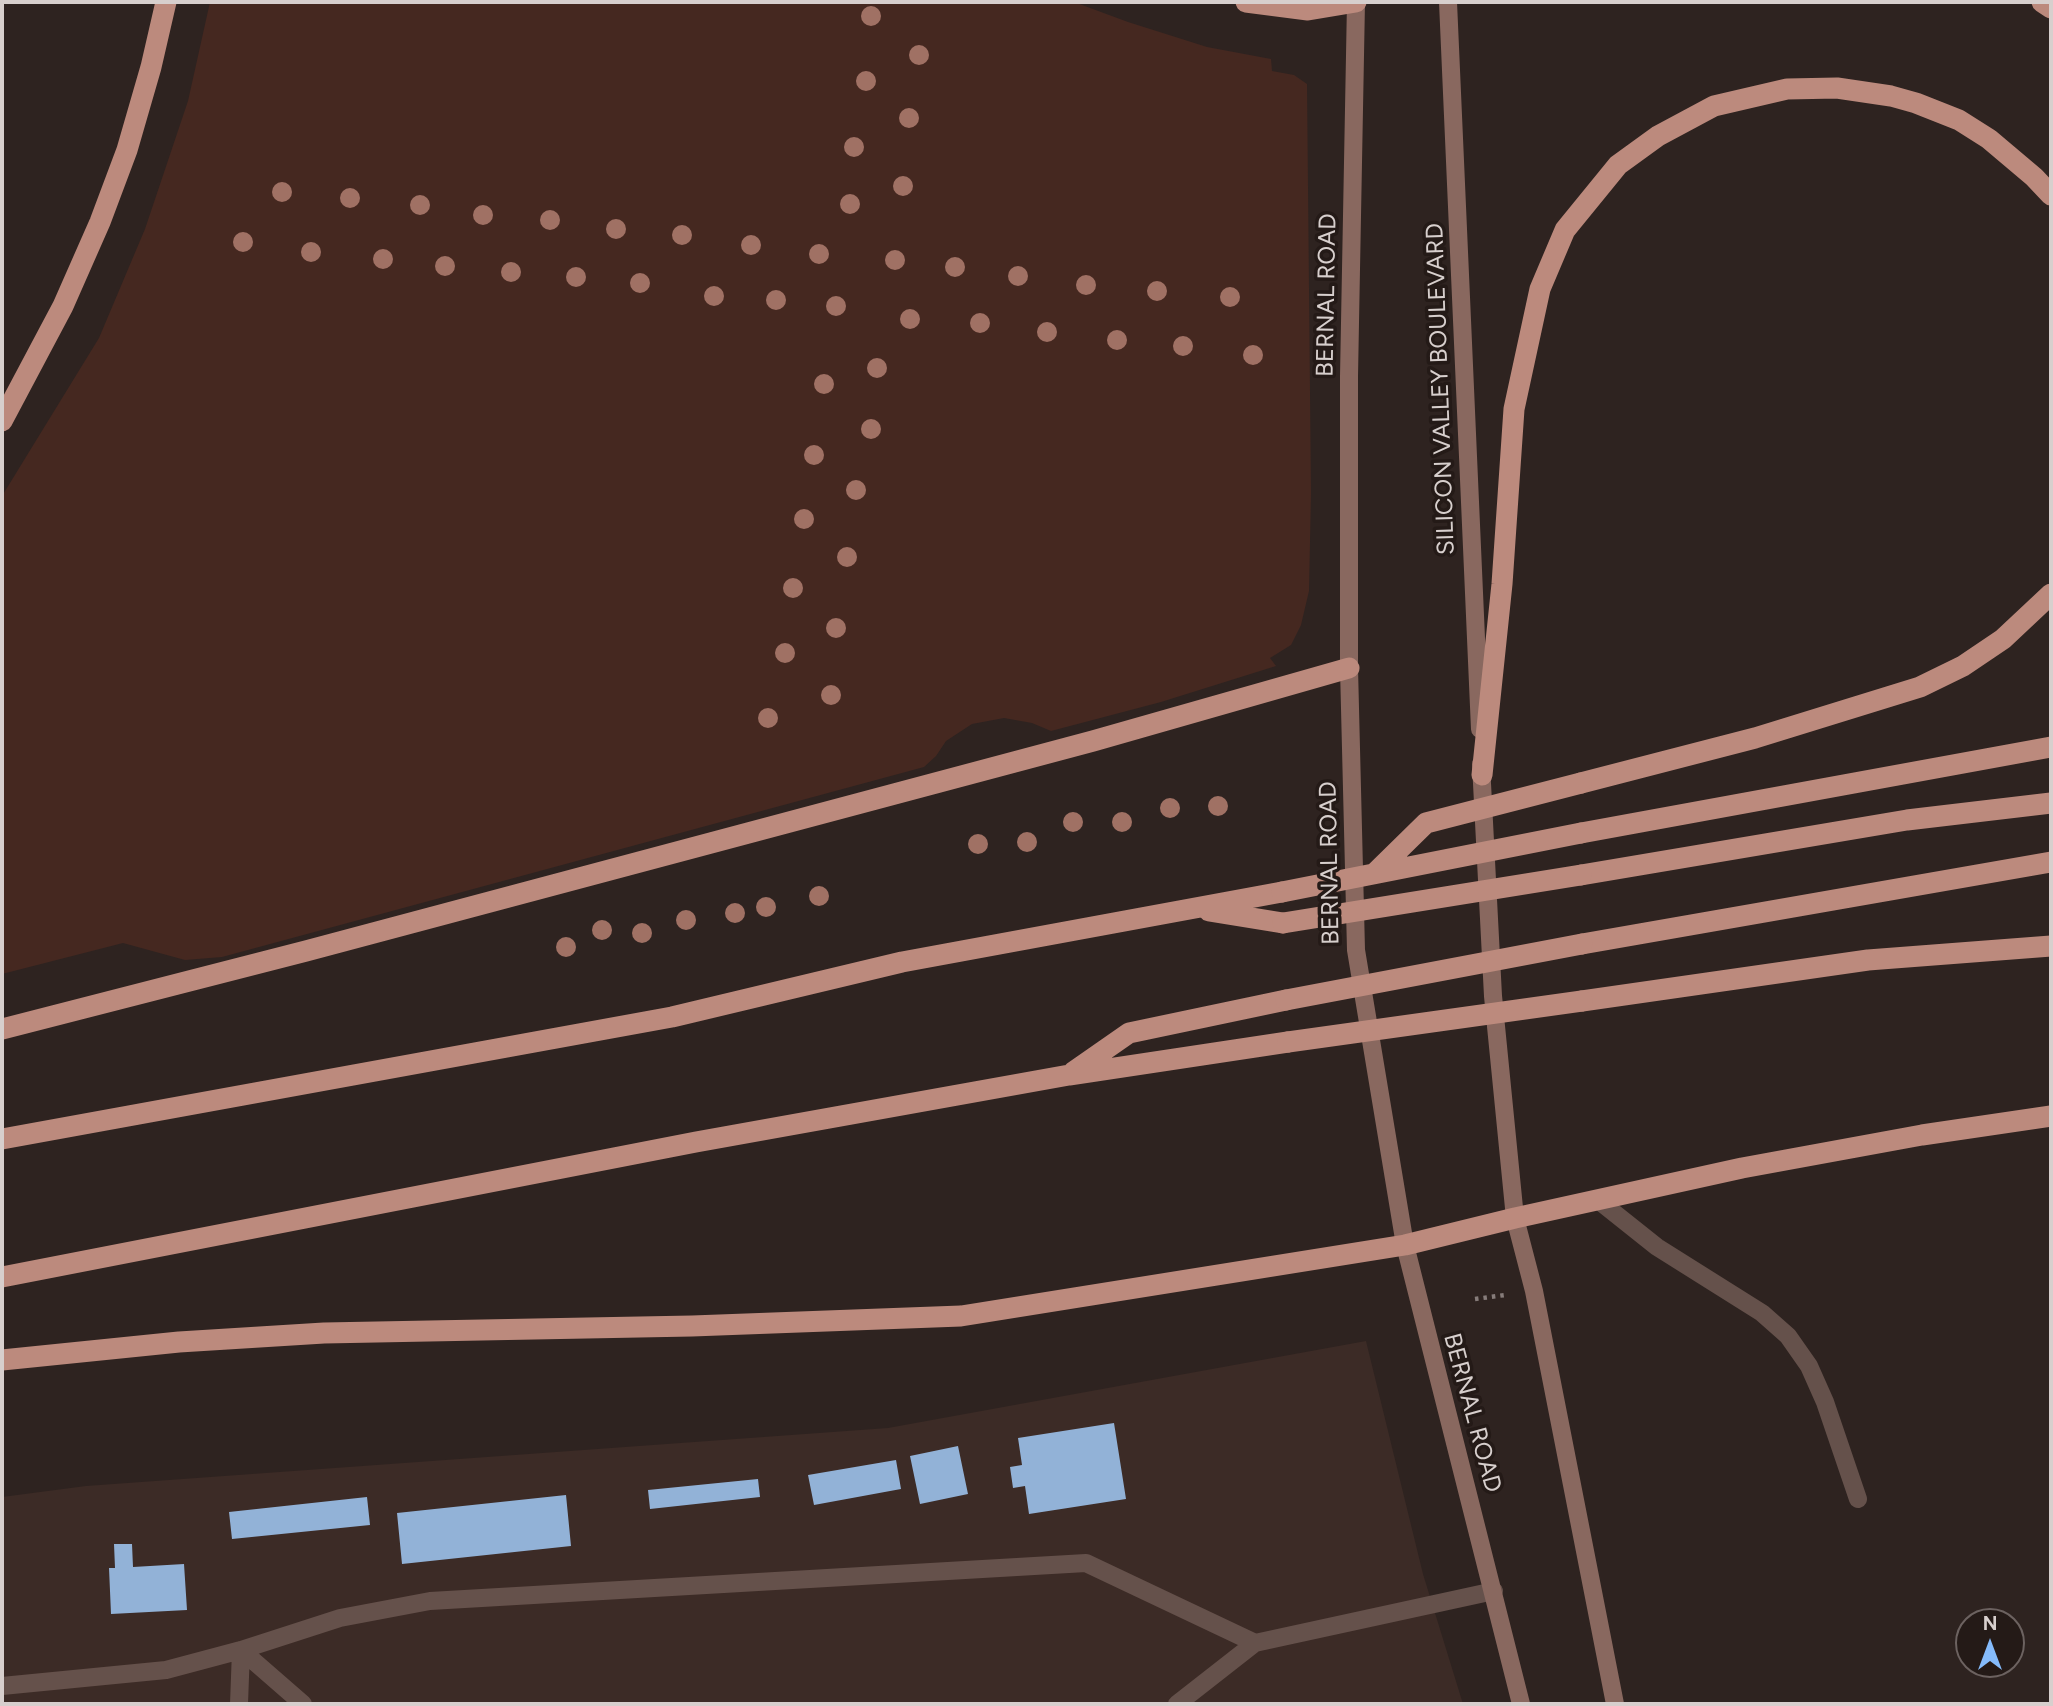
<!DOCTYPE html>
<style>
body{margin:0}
#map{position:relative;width:2053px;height:1706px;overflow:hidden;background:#2e2320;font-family:Figtree,sans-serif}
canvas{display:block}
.frame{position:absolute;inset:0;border:4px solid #d7cfcd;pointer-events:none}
.north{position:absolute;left:1955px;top:1608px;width:70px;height:70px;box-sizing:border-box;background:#241a17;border:2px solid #6c6260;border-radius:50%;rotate:0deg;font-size:19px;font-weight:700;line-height:28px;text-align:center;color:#d7cfcd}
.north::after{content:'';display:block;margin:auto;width:24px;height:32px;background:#85bbfb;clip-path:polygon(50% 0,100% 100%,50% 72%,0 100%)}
</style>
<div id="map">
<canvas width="2053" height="1706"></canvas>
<div class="frame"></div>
<div class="north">N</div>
</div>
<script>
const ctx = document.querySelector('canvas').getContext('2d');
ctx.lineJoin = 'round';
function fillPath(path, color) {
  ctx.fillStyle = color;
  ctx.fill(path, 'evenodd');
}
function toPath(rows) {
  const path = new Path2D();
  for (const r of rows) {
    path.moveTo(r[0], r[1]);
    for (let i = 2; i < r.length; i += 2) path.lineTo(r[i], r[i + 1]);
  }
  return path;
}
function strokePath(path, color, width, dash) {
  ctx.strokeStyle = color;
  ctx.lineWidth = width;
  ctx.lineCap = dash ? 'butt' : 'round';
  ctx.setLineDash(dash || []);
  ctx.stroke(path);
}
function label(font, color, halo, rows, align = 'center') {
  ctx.font = font + ' Figtree,sans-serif';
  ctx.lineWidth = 7;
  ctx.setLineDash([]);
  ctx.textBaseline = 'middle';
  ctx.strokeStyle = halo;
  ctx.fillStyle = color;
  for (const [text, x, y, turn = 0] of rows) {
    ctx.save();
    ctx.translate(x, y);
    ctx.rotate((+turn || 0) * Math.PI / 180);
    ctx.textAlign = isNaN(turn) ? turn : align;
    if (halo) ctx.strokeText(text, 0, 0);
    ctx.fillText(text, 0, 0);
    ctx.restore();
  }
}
const built = toPath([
 [1366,1341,1423,1574,1463,1704,2,1704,2,1497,86,1486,888,1428]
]);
const green = toPath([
 [210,2,1074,2,1128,22,1207,47,1271,59,1272,71,1294,75,1307,84,1311,493,1309,591,1301,625,1291,645,1270,658,1276,666,1161,702,1051,731,1032,723,1004,718,972,724,946,741,936,756,924,767,222,957,185,960,123,943,2,974,2,496,99,338,145,229,188,101]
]);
const building = toPath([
 [1114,1423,1126,1499,1029,1514,1025,1486,1013,1488,1010,1467,1022,1465,1018,1438],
 [958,1446,968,1494,920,1504,910,1456],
 [896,1460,901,1489,814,1505,808,1475],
 [758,1479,760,1497,650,1509,648,1490],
 [566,1495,571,1546,402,1564,397,1513],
 [367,1497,370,1525,232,1539,229,1512],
 [114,1544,132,1544,133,1567,184,1564,187,1610,111,1614,109,1568,115,1568]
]);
const path = toPath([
 [1475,1299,1505,1295]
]);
const service = toPath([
 [1598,1200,1657,1247,1762,1313,1788,1336,1809,1366,1825,1402,1858,1499],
 [241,1650,303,1704],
 [2,1686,166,1670,241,1650,340,1618,430,1601,1086,1563,1255,1643,1494,1591],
 [239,1704,241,1650],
 [1177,1704,1255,1643]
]);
const secondary = toPath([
 [1356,2,1349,376,1349,668,1356,950,1405,1245,1521,1704],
 [1448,2,1480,729],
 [1481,764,1493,996,1515,1218,1534,1291,1615,1704]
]);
const motorway = toPath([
 [1246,2,1308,10,1356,2],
 [2042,2,2051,8],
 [2,421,63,306,100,222,127,150,151,67,166,2],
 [1482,775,1502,584,1514,409,1540,289,1565,230,1618,165,1658,136,1714,106,1787,89,1837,88,1891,96,1916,103,1959,120,1989,139,2034,177,2051,195],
 [1581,783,1755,738,1920,687,1963,666,2003,639,2051,594],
 [1581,833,2051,747],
 [1581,875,1907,820,2051,803],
 [1209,911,1283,923],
 [1582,944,2051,862],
 [1582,1001,1868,960,2051,946],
 [2,1029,306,951,1093,741,1349,668],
 [1073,1072,1129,1033,1286,1000],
 [2,1139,672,1017,902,962,1282,892],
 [2,1277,696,1142,1069,1075,1288,1042],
 [2,1360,179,1342,324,1333,692,1326,961,1316,1405,1245,1515,1218,1742,1168,1922,1135,2051,1116]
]);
const motorwayBridge = toPath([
 [1375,873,1426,823,1581,783],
 [1282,892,1581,833],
 [1283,923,1581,875],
 [1286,1000,1582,944],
 [1288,1042,1582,1001]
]);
const trees = [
 [871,16],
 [919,55],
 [866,81],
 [909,118],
 [854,147],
 [903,186],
 [282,192],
 [350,198],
 [850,204],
 [420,205],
 [483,215],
 [550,220],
 [616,229],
 [682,235],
 [243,242],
 [751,245],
 [311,252],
 [819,254],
 [383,259],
 [895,260],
 [445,266],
 [955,267],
 [511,272],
 [1018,276],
 [576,277],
 [640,283],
 [1086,285],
 [1157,291],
 [714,296],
 [1230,297],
 [776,300],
 [836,306],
 [910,319],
 [980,323],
 [1047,332],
 [1117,340],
 [1183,346],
 [1253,355],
 [877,368],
 [824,384],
 [871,429],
 [814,455],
 [856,490],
 [804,519],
 [847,557],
 [793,588],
 [836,628],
 [785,653],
 [831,695],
 [768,718],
 [1218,806],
 [1170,808],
 [1073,822],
 [1122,822],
 [1027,842],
 [978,844],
 [819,896],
 [766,907],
 [735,913],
 [686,920],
 [602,930],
 [642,933],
 [566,947]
];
const streetNames = [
 ["BERNAL ROAD",1327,295,-89],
 ["SILICON VALLEY BOULEVARD",1441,389,-92],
 ["BERNAL ROAD",1330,863,-91],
 ["BERNAL ROAD",1472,1413,75]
];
fillPath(built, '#3c2b26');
fillPath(green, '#452820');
fillPath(building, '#92b2d7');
strokePath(path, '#867c7a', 4.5, [3.5, 5]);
strokePath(service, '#65514b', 18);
strokePath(secondary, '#89685f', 18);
strokePath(motorway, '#bc8a7d', 21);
strokePath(motorwayBridge, '#bc8a7d', 21);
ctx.fillStyle = '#a07164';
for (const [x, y] of trees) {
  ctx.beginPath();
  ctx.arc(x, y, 10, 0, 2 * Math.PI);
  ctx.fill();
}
label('24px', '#d7cfcd', '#241a17', streetNames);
</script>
